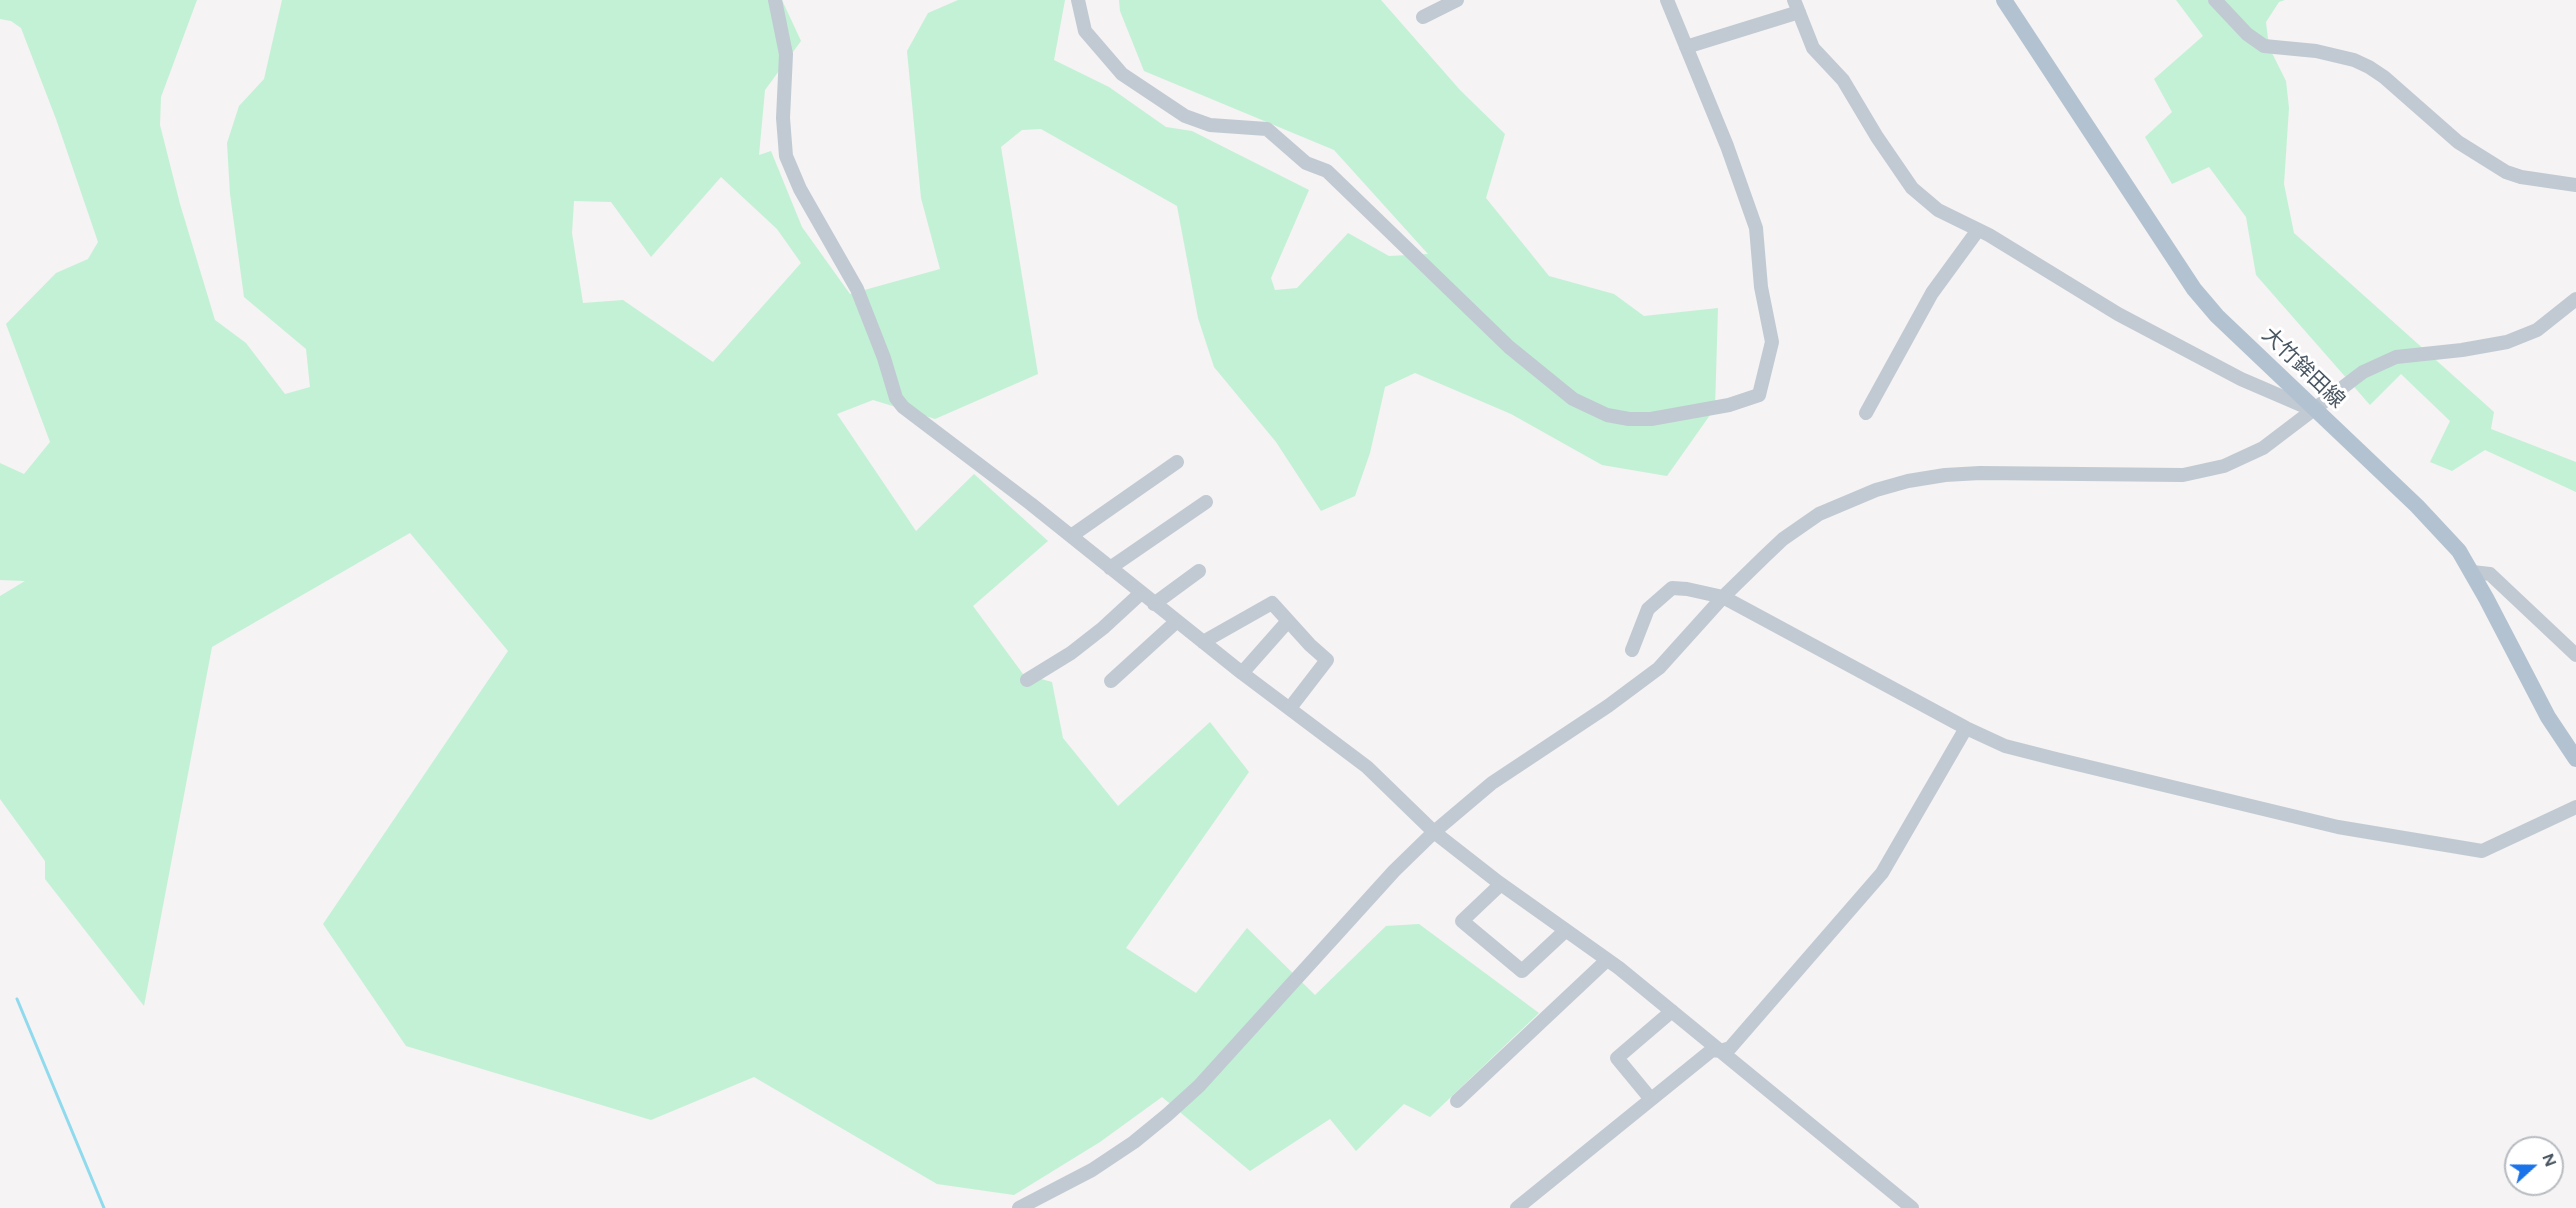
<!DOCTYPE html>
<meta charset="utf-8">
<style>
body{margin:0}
#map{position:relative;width:2576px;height:1208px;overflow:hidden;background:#f5f3f3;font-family:Figtree,sans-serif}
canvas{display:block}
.north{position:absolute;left:2504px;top:1136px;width:60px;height:60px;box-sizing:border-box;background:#fff;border:2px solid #b7bbc0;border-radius:50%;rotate:69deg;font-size:16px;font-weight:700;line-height:24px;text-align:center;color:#4a5661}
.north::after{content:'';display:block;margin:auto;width:21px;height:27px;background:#1a73e8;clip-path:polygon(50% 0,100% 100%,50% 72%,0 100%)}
</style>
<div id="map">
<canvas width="2576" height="1208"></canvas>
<div class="north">N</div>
</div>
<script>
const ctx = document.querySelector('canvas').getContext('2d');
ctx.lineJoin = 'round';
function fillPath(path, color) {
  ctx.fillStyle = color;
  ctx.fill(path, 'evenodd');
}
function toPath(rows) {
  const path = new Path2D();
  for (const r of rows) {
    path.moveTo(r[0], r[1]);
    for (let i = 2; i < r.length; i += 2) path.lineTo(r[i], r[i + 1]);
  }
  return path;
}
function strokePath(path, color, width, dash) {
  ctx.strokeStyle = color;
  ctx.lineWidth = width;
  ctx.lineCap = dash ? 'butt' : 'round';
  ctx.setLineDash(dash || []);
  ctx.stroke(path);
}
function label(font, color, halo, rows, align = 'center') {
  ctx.font = font + ' Figtree,"Noto Sans JP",sans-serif';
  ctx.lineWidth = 6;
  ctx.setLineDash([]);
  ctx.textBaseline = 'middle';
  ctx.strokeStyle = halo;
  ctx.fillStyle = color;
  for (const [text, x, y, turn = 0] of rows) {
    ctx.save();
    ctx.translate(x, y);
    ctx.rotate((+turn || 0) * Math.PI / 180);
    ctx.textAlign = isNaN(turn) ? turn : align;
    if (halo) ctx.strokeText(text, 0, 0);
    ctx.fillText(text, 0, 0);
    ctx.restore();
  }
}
const green = toPath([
 [0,0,197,0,161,97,160,125,180,204,215,320,246,343,285,394,310,387,306,349,244,297,230,194,227,143,239,106,264,79,282,0,782,0,801,41,765,90,759,155,771,151,802,227,850,294,940,269,921,198,907,51,928,13,958,0,1065,0,1054,60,1109,87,1166,127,1192,131,1309,190,1271,278,1275,290,1297,288,1348,233,1389,256,1428,254,1334,150,1144,71,1120,11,1119,0,1381,0,1460,90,1505,134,1486,198,1549,276,1614,294,1644,316,1718,308,1715,408,1667,476,1602,465,1511,414,1415,373,1385,387,1370,453,1355,496,1321,511,1276,442,1214,367,1198,318,1177,206,1041,129,1022,130,1001,147,1038,374,935,419,873,400,837,414,916,531,974,474,1048,541,973,606,1023,674,1052,682,1063,738,1118,806,1210,722,1249,772,1126,948,1196,993,1247,928,1315,995,1386,926,1419,924,1539,1013,1430,1117,1404,1104,1356,1151,1330,1119,1250,1171,1162,1097,1100,1142,1014,1195,937,1184,754,1077,651,1120,406,1046,323,924,508,651,410,533,212,647,144,1006,45,879,45,861,0,799,0,596,25,581,0,580,0,463,24,474,50,442,6,324,56,273,88,259,98,242,56,119,21,28,11,21,0,19],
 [721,177,777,229,801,263,713,362,623,300,583,303,572,233,574,201,611,202,651,257],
 [2176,0,2285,0,2279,2,2266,22,2269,47,2286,81,2289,108,2284,184,2294,233,2494,412,2491,429,2576,462,2576,492,2485,450,2452,471,2430,462,2450,421,2401,374,2370,405,2256,275,2246,217,2209,167,2172,184,2145,137,2172,112,2154,79,2203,36]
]);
const stream = toPath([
 [17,999,104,1208]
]);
const minor = toPath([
 [775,0,786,54,783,118,786,156,800,189,857,289,884,358,896,398,903,407,1031,504,1242,673,1367,767,1434,832,1498,882,1619,968,1912,1208],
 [1078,0,1085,31,1122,74,1185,116,1210,125,1267,129,1306,163,1327,171,1509,347,1573,399,1607,415,1629,419,1651,419,1729,405,1759,395,1772,342,1761,287,1756,228,1727,146,1667,0],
 [1794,0,1813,48,1843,80,1877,137,1912,188,1938,210,1989,235,2118,314,2241,379,2313,410],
 [2215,0,2247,34,2264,46,2316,51,2354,60,2369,67,2384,77,2458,142,2506,172,2521,177,2576,185],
 [1423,17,1457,0],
 [1686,47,1799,12],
 [1866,413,1932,293,1978,230],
 [1071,536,1177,462],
 [1110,568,1206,502],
 [2472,572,2490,574,2576,655],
 [1154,604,1199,571],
 [1203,642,1272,603,1310,645,1327,660,1290,708],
 [1632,650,1648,609,1672,588,1687,589,1723,597,1966,728,2005,746,2056,759,2338,827,2482,851,2576,807],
 [1242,673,1288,621],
 [1027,680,1071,653,1103,628,1141,593],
 [1111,681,1177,621],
 [1501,884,1462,921,1522,971,1565,931],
 [1650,1098,1617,1058,1672,1011],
 [1457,1101,1607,960],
 [1019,1208,1092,1170,1134,1142,1167,1115,1199,1086,1394,871,1434,832,1492,783,1608,706,1659,668,1723,597,1764,557,1783,539,1819,514,1876,490,1908,481,1945,475,1980,473,2183,475,2224,466,2263,448,2363,372,2396,357,2462,350,2507,342,2537,330,2576,299],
 [1517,1208,1712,1050,1721,1051,1730,1048,1882,873,1966,728]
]);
const major = toPath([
 [2004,0,2194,289,2217,316,2417,506,2459,551,2486,598,2548,717,2576,759]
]);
const streetNames = [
 ["大竹鉾田線",2303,368,44]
];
fillPath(green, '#c3f1d5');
strokePath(stream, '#90daee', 3);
strokePath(minor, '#c1cad2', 14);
strokePath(major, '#b3c2d1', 16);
label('21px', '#4a5661', '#fff', streetNames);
</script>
